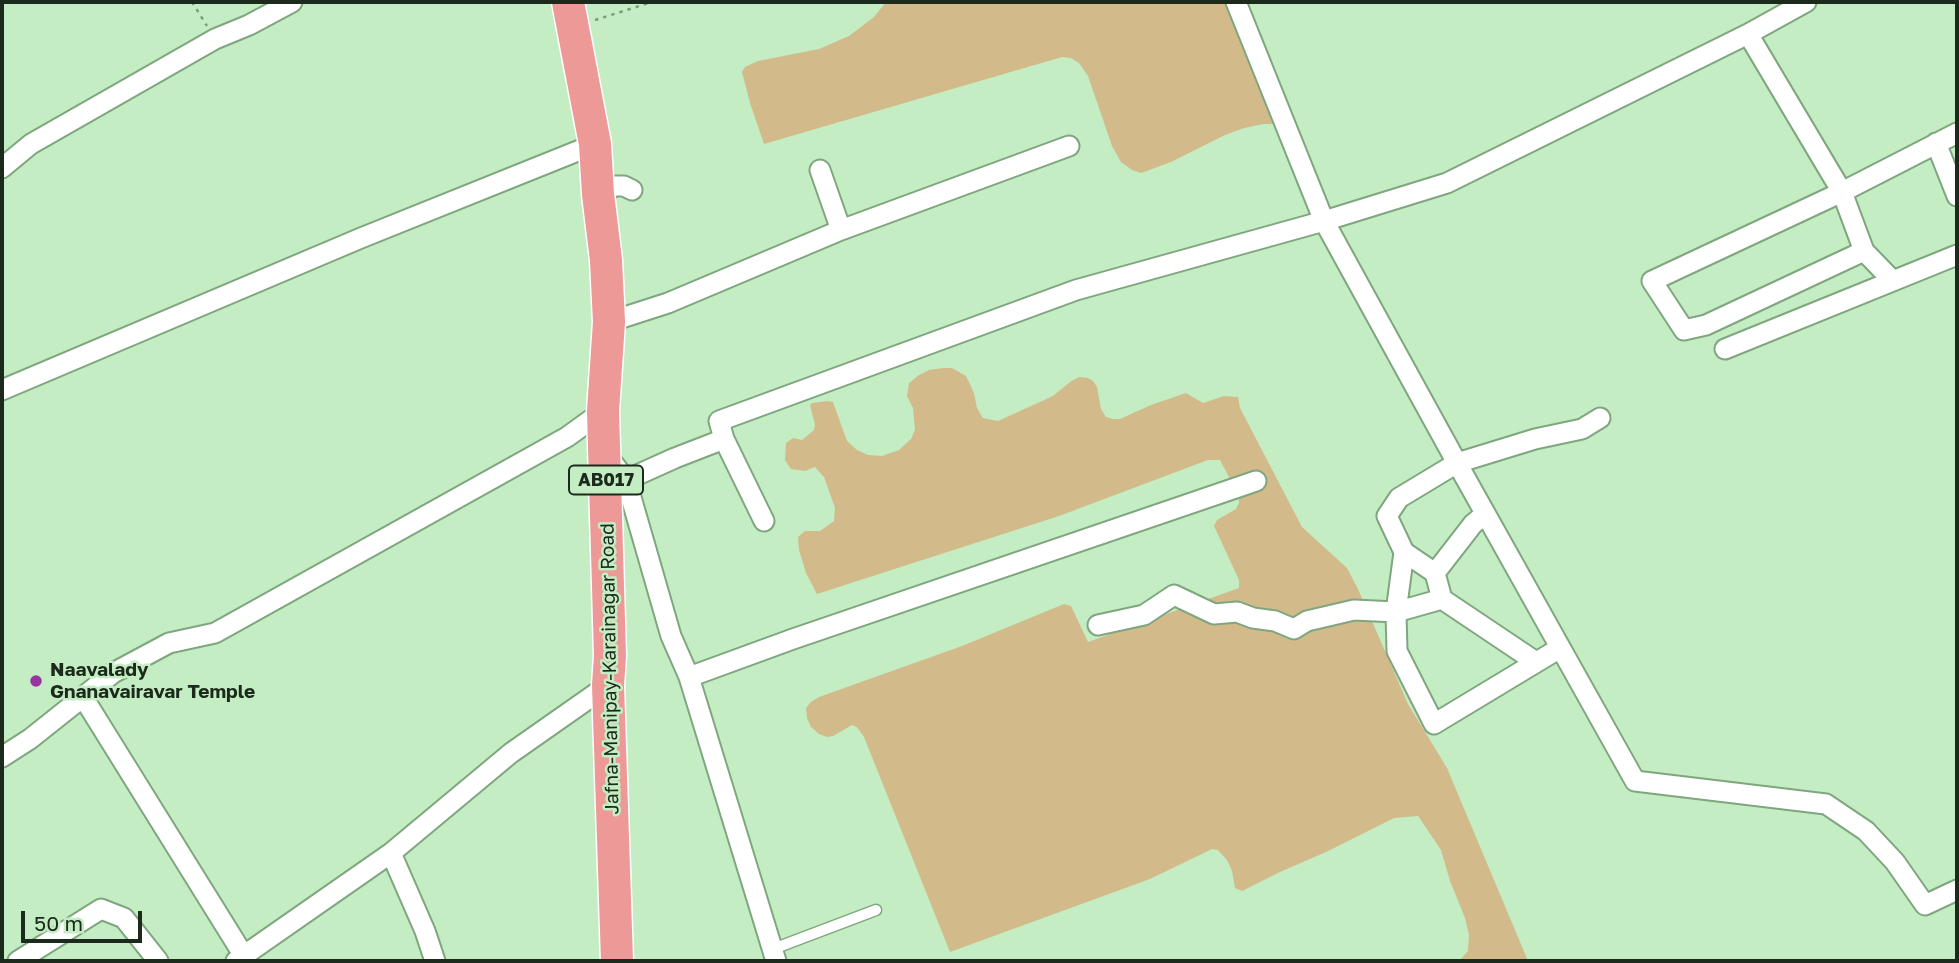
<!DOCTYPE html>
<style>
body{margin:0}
#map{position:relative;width:1959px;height:963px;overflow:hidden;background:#c4edc3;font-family:"Golos Text",sans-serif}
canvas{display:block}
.frame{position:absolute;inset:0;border:4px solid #1b2a1b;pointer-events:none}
.scale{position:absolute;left:21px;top:911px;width:121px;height:32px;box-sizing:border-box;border:4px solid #1b2a1b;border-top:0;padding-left:9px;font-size:21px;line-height:24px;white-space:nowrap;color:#1b2a1b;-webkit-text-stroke:5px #c4edc3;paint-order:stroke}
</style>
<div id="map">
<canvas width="1959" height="963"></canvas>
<div class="frame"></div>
<div class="scale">50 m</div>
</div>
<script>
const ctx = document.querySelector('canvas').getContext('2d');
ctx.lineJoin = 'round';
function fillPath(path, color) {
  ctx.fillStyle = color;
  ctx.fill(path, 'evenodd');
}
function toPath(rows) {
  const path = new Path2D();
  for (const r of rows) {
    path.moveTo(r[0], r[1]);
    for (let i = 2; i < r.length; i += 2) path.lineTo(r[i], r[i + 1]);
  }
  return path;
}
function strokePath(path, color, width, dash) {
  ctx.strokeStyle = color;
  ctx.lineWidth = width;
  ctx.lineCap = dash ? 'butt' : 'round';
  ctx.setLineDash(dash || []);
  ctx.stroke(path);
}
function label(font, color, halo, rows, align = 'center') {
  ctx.font = font + ' "Golos Text",sans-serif';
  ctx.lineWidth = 5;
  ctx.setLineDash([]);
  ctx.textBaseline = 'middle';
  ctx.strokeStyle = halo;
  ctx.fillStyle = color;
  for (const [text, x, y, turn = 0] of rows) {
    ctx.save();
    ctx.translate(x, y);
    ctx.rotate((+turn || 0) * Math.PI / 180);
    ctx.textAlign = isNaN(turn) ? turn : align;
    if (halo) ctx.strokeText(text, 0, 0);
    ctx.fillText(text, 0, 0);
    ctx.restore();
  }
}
const green = toPath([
 [886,2,1236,2,1284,124,1263,124,1244,128,1225,135,1171,162,1141,173,1132,170,1121,162,1112,146,1088,76,1079,63,1071,58,1062,57,764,144,750,103,742,72,745,67,758,61,819,49,849,36,874,17],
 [943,368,952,368,966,376,974,393,977,408,983,418,998,421,1053,396,1070,382,1079,377,1088,378,1093,381,1097,387,1101,409,1106,417,1113,419,1120,419,1151,405,1186,393,1203,403,1224,396,1238,397,1240,408,1302,527,1347,568,1358,589,1408,704,1447,768,1528,961,1459,961,1468,951,1469,935,1465,918,1450,881,1441,850,1418,816,1394,818,1326,852,1280,872,1242,891,1235,888,1232,871,1227,860,1218,850,1212,849,1150,879,950,952,864,737,857,727,852,725,833,736,827,737,819,734,811,727,807,718,806,708,811,702,819,697,962,646,1064,604,1071,606,1088,642,1239,588,1239,580,1214,526,1217,520,1236,509,1239,503,1238,494,1220,460,1208,460,1059,516,817,594,806,573,799,550,798,537,805,531,820,531,834,521,835,508,824,477,815,467,805,471,791,469,785,460,786,443,793,438,802,440,814,430,815,425,810,405,812,403,827,401,833,402,847,441,857,450,868,455,882,456,899,450,911,439,915,430,913,408,907,396,909,383,919,375,929,370]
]);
const path = toPath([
 [192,2,207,26],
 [595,20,652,2]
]);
const lane = toPath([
 [773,949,876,910]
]);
const street = toPath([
 [1236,2,1324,221,1457,463,1635,781,1826,804,1866,831,1895,862,1925,905,1957,890],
 [1748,34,1842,192,1957,133],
 [1936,143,1957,196],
 [2,168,31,144,215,39,249,25,292,2],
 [820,170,841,230],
 [598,194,615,186,624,186,632,190],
 [1864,251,1706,325,1684,330,1652,281,1842,192,1864,251,1893,281],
 [609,322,668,303,841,230,1069,146],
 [1725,349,1957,255],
 [2,390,361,238,595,144],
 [606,454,626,480,671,636,689,677,776,961],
 [626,480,675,458,724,439],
 [764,521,724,439,719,421,1076,290,1324,221,1447,183,1748,34,1806,2],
 [1435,573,1473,524,1485,514],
 [1442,599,1396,612,1397,651,1434,724,1560,648],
 [1098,625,1144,615,1174,595,1214,614,1237,612,1253,618,1275,621,1294,629,1307,621,1354,610,1396,612,1404,552],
 [1536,662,1442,599,1435,573,1404,552,1387,516,1399,498,1457,463,1535,439,1582,429,1600,418],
 [689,677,793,639,1256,481],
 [83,697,244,956],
 [2,757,30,739,113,673,169,643,215,633,567,437,603,411],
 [18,961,101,909,124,918,158,961],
 [236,961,391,853],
 [435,961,425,931,391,853,511,753,608,685]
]);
const primary = toPath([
 [568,2,595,144,598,194,606,260,609,322,603,411,610,656,608,685,617,961]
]);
const markers = [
 [36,681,7,"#95359d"]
];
const shields = [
 [606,480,74]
];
const shieldNames = [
 ["AB017",606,480]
];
const streetNames = [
 ["Jafna-Manipay-Karainagar Road",610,669,-91]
];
const poiNames = [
 ["Naavalady",50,670],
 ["Gnanavairavar Temple",50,692]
];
fillPath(green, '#d2ba8a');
strokePath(lane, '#7fa67f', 13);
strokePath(street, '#7fa67f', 23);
strokePath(primary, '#fff', 35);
strokePath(path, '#7e9c7d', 2.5, [3.5, 5]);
strokePath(lane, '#fff', 10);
strokePath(street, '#fff', 19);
strokePath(primary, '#ed9997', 32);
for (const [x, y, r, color] of markers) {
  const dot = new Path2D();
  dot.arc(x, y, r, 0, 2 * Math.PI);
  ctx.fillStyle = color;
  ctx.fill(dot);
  strokePath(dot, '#c4edc3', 2.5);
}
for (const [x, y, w] of shields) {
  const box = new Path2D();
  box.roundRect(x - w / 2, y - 14.5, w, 29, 5);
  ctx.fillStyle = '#c4edc3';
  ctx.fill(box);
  strokePath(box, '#1b2a1b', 2);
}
label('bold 18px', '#1b2a1b', null, shieldNames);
label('19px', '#1b2a1b', '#c4edc3', streetNames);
label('bold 19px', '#1b2a1b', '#c4edc3', poiNames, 'left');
</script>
